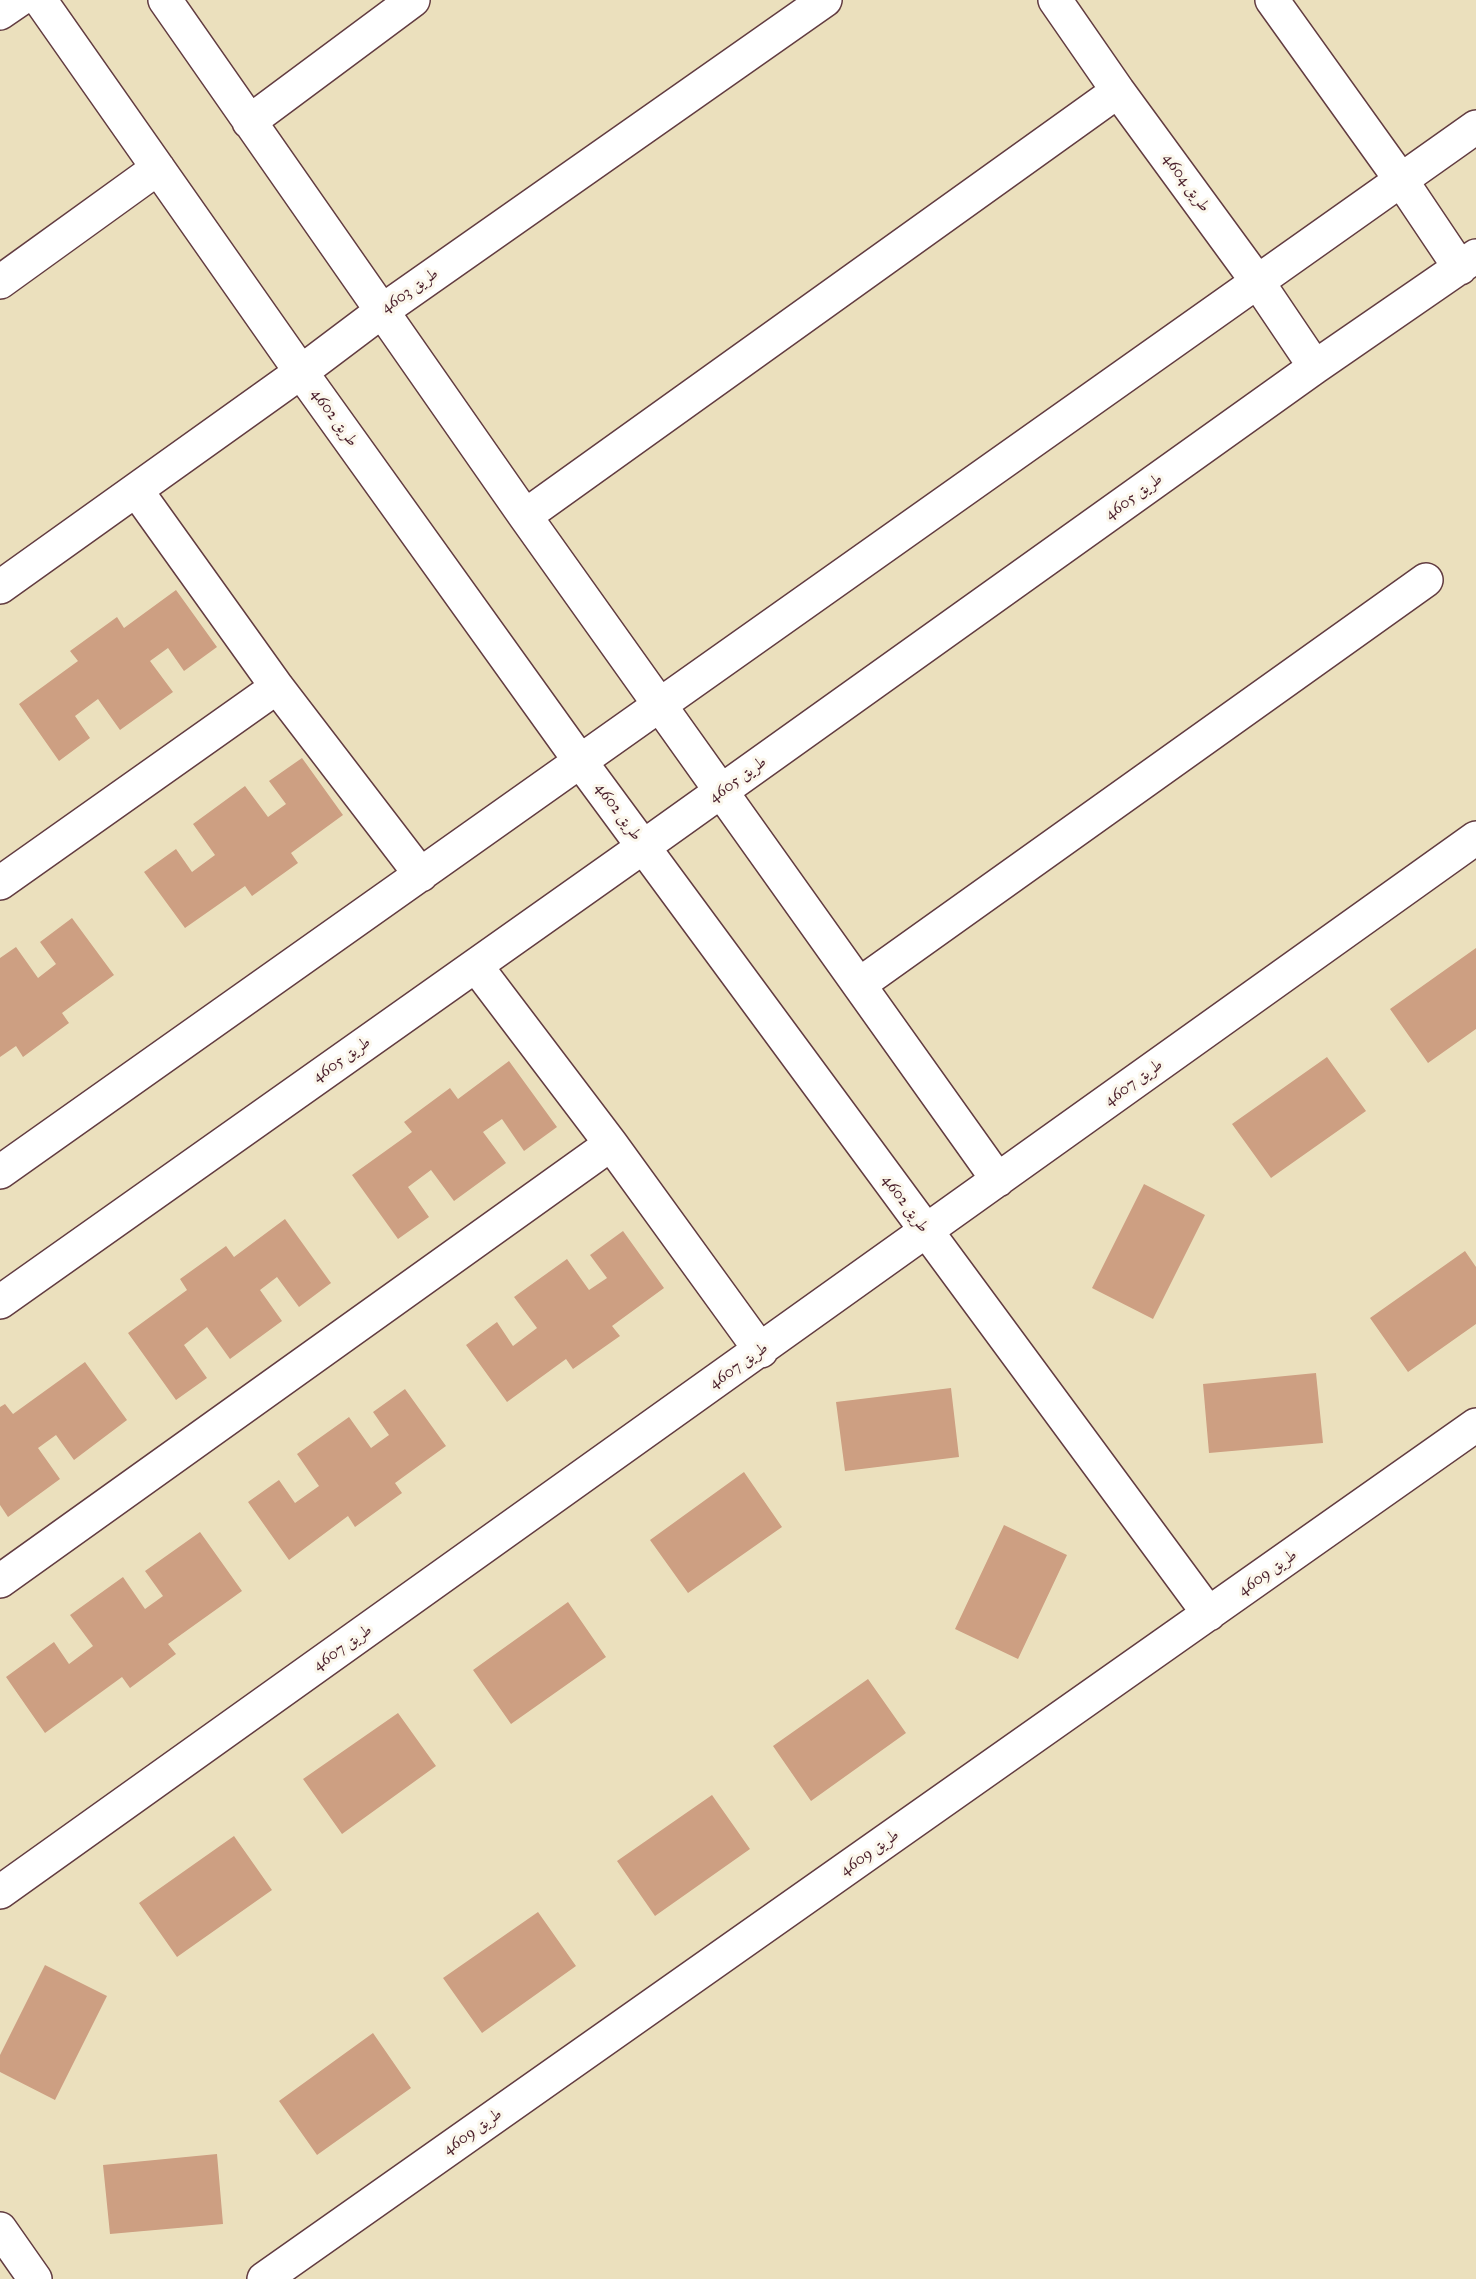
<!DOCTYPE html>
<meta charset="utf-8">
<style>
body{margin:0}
canvas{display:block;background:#ebe0bd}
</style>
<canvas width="1476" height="2279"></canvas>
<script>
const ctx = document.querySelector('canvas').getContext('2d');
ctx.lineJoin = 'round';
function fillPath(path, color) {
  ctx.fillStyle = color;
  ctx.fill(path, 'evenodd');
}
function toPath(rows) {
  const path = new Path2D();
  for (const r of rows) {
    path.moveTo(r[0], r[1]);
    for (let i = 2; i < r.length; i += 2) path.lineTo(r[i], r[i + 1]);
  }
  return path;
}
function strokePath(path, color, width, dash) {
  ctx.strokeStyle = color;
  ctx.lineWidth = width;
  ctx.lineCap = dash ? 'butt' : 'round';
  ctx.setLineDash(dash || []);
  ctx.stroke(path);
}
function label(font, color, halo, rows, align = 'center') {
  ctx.font = font + ' "IM FELL Great Primer",Amiri,serif';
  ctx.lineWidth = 6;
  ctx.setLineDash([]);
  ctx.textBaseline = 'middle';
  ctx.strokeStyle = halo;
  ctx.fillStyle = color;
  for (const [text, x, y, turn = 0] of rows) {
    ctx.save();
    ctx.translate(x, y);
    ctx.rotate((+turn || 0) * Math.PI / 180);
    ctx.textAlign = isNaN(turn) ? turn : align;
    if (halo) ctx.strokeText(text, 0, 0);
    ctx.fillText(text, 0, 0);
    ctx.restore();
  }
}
const building = toPath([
 [176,590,217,647,184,671,168,648,150,661,173,692,120,730,98,699,75,716,90,738,59,761,19,704,78,661,70,651,117,617,124,628],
 [302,758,343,815,291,853,298,863,252,896,245,886,185,928,144,872,176,849,192,872,215,855,193,824,245,786,268,817,286,804,269,781],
 [72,918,114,975,62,1013,69,1023,23,1057,16,1046,0,1057,0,958,16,947,38,978,56,964,40,942],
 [1476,948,1476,1029,1428,1063,1390,1009],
 [1327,1057,1366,1111,1271,1178,1232,1124],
 [509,1061,557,1127,524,1151,502,1119,483,1132,506,1163,454,1201,431,1170,408,1187,429,1217,398,1239,352,1175,412,1132,404,1122,450,1088,458,1099],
 [1144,1184,1205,1215,1153,1319,1092,1288],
 [285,1219,331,1283,299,1307,277,1277,260,1290,282,1321,230,1359,207,1327,184,1345,207,1378,176,1400,128,1333,187,1290,180,1279,226,1246,234,1257],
 [623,1231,664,1288,612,1326,620,1336,573,1369,566,1359,507,1402,466,1345,497,1322,513,1346,537,1328,514,1297,567,1259,589,1290,607,1278,590,1255],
 [1465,1251,1476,1267,1476,1324,1408,1372,1370,1318],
 [85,1362,127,1420,74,1460,56,1435,38,1448,60,1479,8,1517,0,1505,0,1407,5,1404,13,1414],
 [1316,1373,1323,1443,1209,1453,1203,1384],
 [951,1388,959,1457,845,1471,836,1402],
 [405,1389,446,1446,395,1483,402,1493,355,1527,348,1516,289,1560,248,1502,279,1480,295,1503,319,1486,297,1454,349,1417,371,1448,389,1435,373,1412],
 [744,1472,782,1527,688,1593,650,1540],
 [1004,1525,1067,1555,1018,1659,955,1629],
 [200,1532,242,1591,168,1644,176,1654,130,1688,122,1677,45,1733,6,1677,54,1642,69,1664,93,1646,70,1615,123,1577,145,1609,163,1596,145,1571],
 [568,1602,606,1657,511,1724,473,1670],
 [868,1679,906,1733,811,1801,773,1746],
 [398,1713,436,1766,342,1834,303,1779],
 [712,1795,750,1849,655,1916,617,1861],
 [234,1836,272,1890,177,1957,139,1903],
 [538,1912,576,1966,482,2033,443,1978],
 [45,1965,107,1996,55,2100,0,2072,0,2055],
 [373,2033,411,2088,317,2155,279,2101],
 [217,2154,223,2224,110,2234,103,2165]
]);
const minor = toPath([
 [40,0,301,372,580,761,1209,1614],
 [165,0,525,516,998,1180],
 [1055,0,1118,91,1257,281,1315,367],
 [1272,0,1401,180,1460,268],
 [0,13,19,0],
 [249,122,413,0],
 [0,282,158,168],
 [136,490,277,687,421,875],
 [525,516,1118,91],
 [0,587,301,372,382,311,825,0],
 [0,883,277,687],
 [476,966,611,1144,761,1351],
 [860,984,1426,580],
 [0,1172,1476,127],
 [0,1302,643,847,1315,367,1476,256],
 [0,1581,611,1144],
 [0,1892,1476,838],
 [0,2229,35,2279],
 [264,2279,1476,1425]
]);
const streetNames = [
 ["طريق 4604",1186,183,54],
 ["طريق 4603",410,291,-35],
 ["طريق 4602",334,418,54],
 ["طريق 4605",1134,497,-36],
 ["طريق 4605",738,780,-36],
 ["طريق 4602",618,812,54],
 ["طريق 4605",342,1060,-35],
 ["طريق 4607",1134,1083,-36],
 ["طريق 4602",905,1204,54],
 ["طريق 4607",739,1366,-35],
 ["طريق 4609",1268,1573,-35],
 ["طريق 4607",343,1648,-35],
 ["طريق 4609",870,1853,-35],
 ["طريق 4609",473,2132,-35]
];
fillPath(building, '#cd9f82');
strokePath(minor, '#623c41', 36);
strokePath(minor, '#fff', 33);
label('16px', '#4a1f2b', '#fbf7ec', streetNames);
</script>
